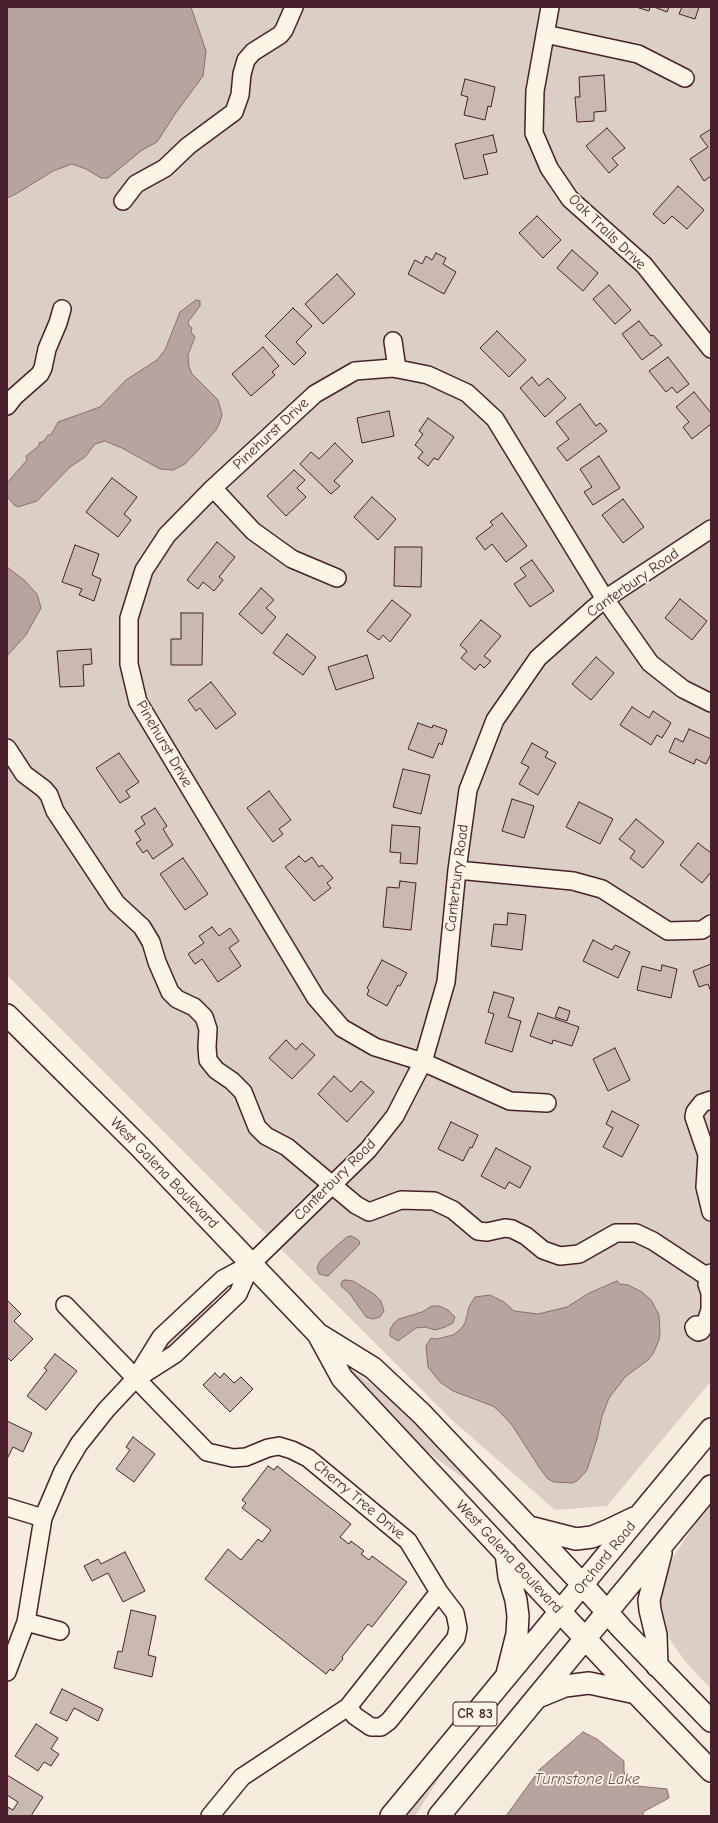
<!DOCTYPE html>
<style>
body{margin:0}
#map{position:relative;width:718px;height:1823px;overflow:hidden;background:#f5ecde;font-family:"Comic Neue",sans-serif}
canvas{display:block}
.frame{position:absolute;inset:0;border:8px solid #4a1f2b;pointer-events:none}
</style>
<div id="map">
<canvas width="718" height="1823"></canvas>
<div class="frame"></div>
</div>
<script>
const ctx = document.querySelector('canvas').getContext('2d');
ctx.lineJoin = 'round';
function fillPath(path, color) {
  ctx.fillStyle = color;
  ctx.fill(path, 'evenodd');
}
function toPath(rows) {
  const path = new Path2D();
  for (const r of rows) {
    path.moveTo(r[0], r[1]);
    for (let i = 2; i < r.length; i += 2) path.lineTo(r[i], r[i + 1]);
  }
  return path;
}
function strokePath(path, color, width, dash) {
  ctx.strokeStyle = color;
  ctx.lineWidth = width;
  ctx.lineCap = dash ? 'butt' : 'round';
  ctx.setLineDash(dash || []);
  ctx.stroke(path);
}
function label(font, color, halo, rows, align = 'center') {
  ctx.font = font + ' "Comic Neue",sans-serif';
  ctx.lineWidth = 3.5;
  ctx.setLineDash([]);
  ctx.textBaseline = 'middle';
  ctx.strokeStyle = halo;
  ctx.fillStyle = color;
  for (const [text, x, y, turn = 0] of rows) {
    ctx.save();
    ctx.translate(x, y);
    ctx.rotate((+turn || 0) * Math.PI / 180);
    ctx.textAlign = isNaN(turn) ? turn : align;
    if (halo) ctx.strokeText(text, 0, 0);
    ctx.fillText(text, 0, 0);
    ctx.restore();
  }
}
const green = toPath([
 [7,7,711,7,711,1381,607,1506,555,1510,452,1420,7,975],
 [210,1302,213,1304,213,1307,167,1351,164,1347,166,1343],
 [343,1363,411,1414,477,1483,473,1485,396,1429],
 [711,1503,711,1689,685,1661,664,1631,656,1603,663,1573,696,1522],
 [445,1764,447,1766,415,1816,402,1816]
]);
const water = toPath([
 [7,7,191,7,206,51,203,76,175,114,157,142,142,150,108,178,101,178,86,169,72,164,53,171,16,194,7,198,7,7],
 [196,300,200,301,200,306,188,322,189,326,192,328,191,332,195,337,188,355,189,367,192,374,218,400,222,414,220,422,216,430,201,447,185,464,173,470,160,469,122,448,105,441,95,444,85,457,70,467,37,501,18,507,14,505,7,496,7,483,27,460,26,456,39,446,39,443,44,441,48,435,51,435,58,422,100,407,126,380,157,360,165,350,180,312,196,300],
 [7,567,24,580,37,594,41,608,26,635,7,656,7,567],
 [351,1236,357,1239,360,1242,359,1245,328,1276,319,1274,317,1267,321,1260,341,1242,347,1237,351,1236],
 [345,1280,353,1281,374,1294,381,1301,384,1311,380,1317,373,1319,366,1317,350,1294,341,1286,342,1281,345,1280],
 [617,1281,620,1284,628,1285,642,1292,651,1300,659,1315,660,1332,659,1340,653,1354,648,1360,625,1377,609,1398,602,1416,597,1439,587,1470,578,1480,573,1483,554,1482,548,1479,539,1467,512,1425,500,1412,493,1406,453,1391,440,1382,428,1367,426,1346,431,1338,437,1339,453,1335,461,1329,465,1323,469,1307,475,1297,490,1295,504,1302,514,1311,538,1314,567,1307,589,1293,617,1281],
 [432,1306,439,1306,448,1310,455,1317,453,1323,445,1327,435,1330,425,1327,416,1328,398,1341,390,1336,390,1330,394,1323,399,1319,422,1312,432,1306],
 [583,1732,597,1739,624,1761,624,1771,627,1785,667,1789,669,1798,643,1812,643,1816,506,1816,540,1769,583,1732]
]);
const building = toPath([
 [636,7,650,7,649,11,636,7],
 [654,7,669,7,667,12,654,7],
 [682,7,699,7,695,19,679,14,682,7],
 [604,75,606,111,594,112,594,121,577,122,575,97,580,97,579,77,604,75],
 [465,79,495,87,491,107,488,106,485,120,464,115,468,97,461,95,465,79],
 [607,128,625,148,612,158,618,165,609,173,586,146,607,128],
 [711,129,711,176,704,181,690,159,708,147,700,136,711,129],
 [493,135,497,152,483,155,488,174,464,179,455,144,493,135],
 [678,186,704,210,687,229,672,216,664,224,653,214,678,186],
 [537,216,561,240,543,258,519,233,537,216],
 [572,250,598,273,583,291,557,268,572,250],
 [436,253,446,258,443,264,456,272,444,294,408,274,415,260,422,264,426,256,432,260,436,253],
 [337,274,355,294,323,324,305,304,337,274],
 [609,285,631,310,615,324,593,299,609,285],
 [293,308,312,326,296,342,306,353,294,365,265,336,293,308],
 [639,321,651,336,653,335,662,345,642,360,622,334,639,321],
 [497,331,526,360,509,377,480,348,497,331],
 [263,347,279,366,272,372,275,375,251,396,232,374,263,347],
 [668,357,689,384,677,393,672,387,666,392,649,371,668,357],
 [532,377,539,386,548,378,566,398,545,417,520,388,532,377],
 [694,392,711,413,711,424,692,439,683,427,689,422,676,407,694,392],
 [580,404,596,426,600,423,607,431,567,461,557,448,569,439,556,422,580,404],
 [389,411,394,436,362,443,357,418,389,411],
 [428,418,454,437,438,460,434,458,428,466,418,458,423,452,415,445,423,434,419,431,428,418],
 [335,443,353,461,334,481,340,486,331,494,300,464,311,452,319,459,335,443],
 [599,456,620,488,593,505,584,492,592,487,580,469,599,456],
 [294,470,305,480,297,488,306,497,286,516,267,496,294,470],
 [112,478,137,497,124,514,131,520,118,537,86,512,112,478],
 [372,497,396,519,378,540,354,517,372,497],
 [623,499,644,527,623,543,602,515,623,499],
 [502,513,527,546,506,562,492,544,485,550,476,538,493,525,490,522,502,513],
 [217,542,235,557,219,577,223,580,214,591,203,582,198,589,187,580,217,542],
 [75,545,99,554,92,575,101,579,94,601,79,595,82,589,62,582,75,545],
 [395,547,422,547,421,587,394,586,395,547],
 [532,560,554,591,530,607,514,584,526,576,520,568,532,560],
 [261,588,274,600,266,608,276,617,262,634,239,614,261,588],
 [680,599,707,621,692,640,665,618,680,599],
 [392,600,411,615,390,642,383,635,379,640,367,631,392,600],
 [181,613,203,613,202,665,171,665,171,639,181,639,181,613],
 [481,620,501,636,484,656,491,661,484,668,480,664,475,670,461,658,467,651,460,645,481,620],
 [287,634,316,657,303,675,273,653,287,634],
 [91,649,92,664,83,665,84,686,60,687,57,651,91,649],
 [367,655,374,678,336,690,328,667,367,655],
 [596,657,614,673,591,700,572,684,596,657],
 [211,682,236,714,216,729,200,708,196,711,188,700,211,682],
 [632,707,649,718,653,711,671,723,662,738,657,735,651,745,620,725,632,707],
 [418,723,432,728,433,725,447,730,442,745,439,743,433,758,408,749,418,723],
 [689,729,711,739,711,754,706,764,696,759,694,764,669,752,675,738,683,742,689,729],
 [532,743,548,752,545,757,556,763,538,795,519,784,529,767,521,763,532,743],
 [119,753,139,782,126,791,130,797,120,803,96,768,119,753],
 [403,769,430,775,421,814,393,807,403,769],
 [269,791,291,820,279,829,283,834,273,842,247,808,269,791],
 [512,799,534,806,524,838,502,831,512,799],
 [579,802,613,819,600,844,566,827,579,802],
 [155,808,167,826,163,829,173,845,153,859,147,850,143,853,136,843,141,840,135,831,145,824,141,817,155,808],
 [636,819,664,842,643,868,630,858,635,851,619,839,636,819],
 [392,825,420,827,417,864,400,863,401,853,390,852,392,825],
 [698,843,711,853,711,872,702,883,680,865,698,843],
 [299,856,305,862,312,857,319,867,322,865,333,878,327,883,331,888,314,901,285,867,299,856],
 [183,858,208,894,185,910,160,874,183,858],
 [400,881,416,883,411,930,383,927,387,887,399,888,400,881],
 [508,913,526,915,522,950,491,946,494,924,507,925,508,913],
 [212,927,219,936,230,928,239,941,229,948,241,966,218,982,202,959,195,964,188,954,204,943,199,936,212,927],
 [593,940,612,950,615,945,630,952,618,978,583,961,593,940],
 [382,960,407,973,400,986,398,985,387,1006,367,995,369,990,367,988,382,960],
 [711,964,711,992,708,984,699,987,693,971,711,964],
 [662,965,677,969,671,998,637,990,642,966,661,971,662,965],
 [494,992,514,998,508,1017,521,1021,512,1052,485,1043,494,1014,488,1012,494,992],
 [559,1007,570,1011,567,1021,555,1017,559,1007],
 [538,1013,579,1027,572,1046,553,1040,552,1044,530,1036,538,1013],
 [286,1040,296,1050,302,1043,315,1055,292,1079,269,1058,286,1040],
 [615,1048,630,1080,608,1091,593,1059,615,1048],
 [334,1076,351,1092,361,1081,374,1092,347,1122,318,1094,334,1076],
 [612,1111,639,1125,622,1157,603,1147,613,1128,606,1124,612,1111],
 [451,1122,478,1135,472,1148,470,1147,463,1161,438,1149,451,1122],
 [496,1148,531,1167,520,1188,509,1182,505,1189,481,1176,496,1148],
 [7,1300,21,1314,14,1321,33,1339,11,1361,7,1357,7,1300],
 [55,1354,77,1371,46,1410,27,1396,47,1370,44,1368,55,1354],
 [215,1373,220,1378,224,1373,234,1383,241,1377,253,1389,230,1412,203,1385,215,1373],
 [7,1421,32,1433,23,1452,13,1447,7,1459,7,1421],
 [133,1437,155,1454,134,1482,116,1469,130,1450,126,1447,133,1437],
 [268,1466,274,1470,277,1466,351,1524,340,1537,349,1544,351,1541,364,1551,361,1554,369,1560,372,1556,407,1582,372,1627,368,1624,342,1657,343,1659,333,1671,330,1669,326,1674,205,1579,228,1549,241,1560,258,1539,262,1542,271,1530,242,1508,246,1503,242,1500,268,1466],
 [125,1552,145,1591,123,1602,108,1573,92,1581,84,1566,98,1559,101,1564,125,1552],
 [131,1610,156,1616,148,1655,156,1657,152,1677,114,1668,118,1651,122,1652,131,1610],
 [62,1689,103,1709,98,1721,74,1708,67,1721,50,1713,62,1689],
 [36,1724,58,1738,51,1749,59,1754,51,1766,44,1762,38,1771,15,1756,36,1724],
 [7,1775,43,1797,31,1816,7,1816,8,1807,13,1810,18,1802,7,1795,7,1775]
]);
const minor = toPath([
 [550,7,535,91,534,133,549,168,570,199,644,265,711,349],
 [545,34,638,54,685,78],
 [123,201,136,184,165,168,188,146,234,112,240,95,242,74,246,60,253,52,280,35,284,30,294,7],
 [393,341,397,369],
 [7,406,14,397,40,374,43,368,47,349,58,323,62,309],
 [213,488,253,531,292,559,337,578],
 [7,748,24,774,44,789,49,795,55,811,116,903,142,927,151,942,157,962,170,992,177,999,194,1007,204,1017,208,1029,207,1047,208,1060,216,1070,232,1081,243,1092,257,1127,266,1136,287,1147,356,1205,369,1212,401,1200,434,1201,453,1210,478,1231,487,1232,505,1228,512,1229,526,1236,543,1250,560,1256,579,1254,616,1233,636,1233,653,1241,703,1274,709,1275],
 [457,870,573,881,602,889,668,931,702,930,711,924],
 [711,1100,702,1103,695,1112,694,1117,707,1155,705,1187,711,1212],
 [547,1103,510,1101,423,1062,375,1047,342,1028,316,998,138,702,129,664,129,618,144,570,167,535,213,488,315,394,355,371,393,368,428,375,467,393,495,419,605,599,650,663,683,689,711,703],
 [65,1305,207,1452,233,1458,246,1457,268,1448,279,1446,292,1450,308,1458,408,1541,439,1592,348,1707,242,1777,210,1816],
 [705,1325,696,1325,694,1327,695,1330,698,1332,701,1331,705,1325,710,1310,710,1293,707,1284,709,1275,711,1273],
 [139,1377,175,1354,238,1294,251,1264],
 [7,1507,43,1518],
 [26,1622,60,1631],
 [7,1672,26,1622,43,1518,63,1471,79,1444,106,1410,135,1379,161,1337,223,1279,251,1264,368,1150,395,1116,414,1079,423,1062,446,982,457,870,468,790,495,720,538,658,594,608,605,599,711,529],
 [348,1707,355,1716,371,1727,381,1727,389,1721,456,1638,458,1628,455,1613,439,1592]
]);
const major = toPath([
 [7,1015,140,1147,318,1334,373,1368,422,1414,583,1585,622,1629,711,1721],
 [318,1334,342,1378,636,1693,711,1771],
 [529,1527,576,1539,592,1537,609,1530,634,1518],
 [506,1553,509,1577,516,1600,518,1616,517,1634,507,1674],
 [657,1666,656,1635,650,1610,649,1600,661,1553],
 [538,1697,565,1686,589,1683,636,1693],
 [391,1816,711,1429],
 [439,1816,711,1486]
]);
const shields = [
 [475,1714,44]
];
const shieldNames = [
 ["CR 83",475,1714]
];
const streetNames = [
 ["Oak Trails Drive",607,232,44],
 ["Pinehurst Drive",271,434,-43],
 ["Canterbury Road",633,583,-35],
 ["Pinehurst Drive",164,744,60],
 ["Canterbury Road",457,878,-83],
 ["West Galena Boulevard",164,1173,46],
 ["Canterbury Road",335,1180,-45],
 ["Cherry Tree Drive",359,1500,40],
 ["West Galena Boulevard",509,1557,47],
 ["Orchard Road",605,1558,-51]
];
const waterNames = [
 ["Turnstone Lake",587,1779]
];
fillPath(green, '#dbcec4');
fillPath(water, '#b8a39e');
strokePath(water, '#8c6e70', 1);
fillPath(building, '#cab9b1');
strokePath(building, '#4a1f2b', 1);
strokePath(minor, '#4a1f2b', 20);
strokePath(major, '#4a1f2b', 24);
strokePath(minor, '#fcf5e5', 17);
strokePath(major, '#fcf5e5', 21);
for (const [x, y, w] of shields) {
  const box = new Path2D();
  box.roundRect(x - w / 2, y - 12, w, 24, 3);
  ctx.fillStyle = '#fcf5e5';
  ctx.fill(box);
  strokePath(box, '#4a1f2b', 1);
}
label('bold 14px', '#4a1f2b', null, shieldNames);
label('15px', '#4a1f2b', '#fcf5e5', streetNames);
label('italic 16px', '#704d53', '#fcf5e5', waterNames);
</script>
